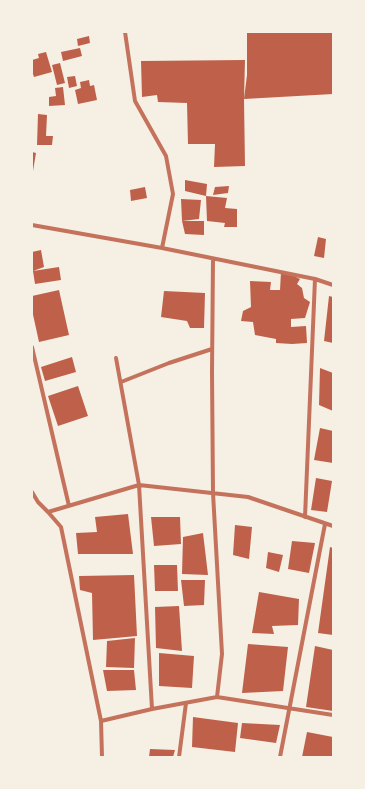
<!DOCTYPE html>
<style>
body{margin:0}
#map{position:relative;width:365px;height:789px;overflow:hidden;background:#f6efe4;font-family:Arial,sans-serif}
canvas{display:block}
.frame{position:absolute;inset:0;border:33px solid #f6efe4;pointer-events:none}
</style>
<div id="map">
<canvas width="365" height="789"></canvas>
<div class="frame"></div>
</div>
<script>
const ctx = document.querySelector('canvas').getContext('2d');
ctx.lineJoin = 'round';
function fillPath(path, color) {
  ctx.fillStyle = color;
  ctx.fill(path, 'evenodd');
}
function toPath(rows) {
  const path = new Path2D();
  for (const r of rows) {
    path.moveTo(r[0], r[1]);
    for (let i = 2; i < r.length; i += 2) path.lineTo(r[i], r[i + 1]);
  }
  return path;
}
function strokePath(path, color, width, dash) {
  ctx.strokeStyle = color;
  ctx.lineWidth = width;
  ctx.lineCap = dash ? 'butt' : 'round';
  ctx.setLineDash(dash || []);
  ctx.stroke(path);
}
const building = toPath([
 [247,32,333,32,333,94,244,99,245,166,214,167,215,144,188,144,187,103,158,102,157,95,142,97,141,61,245,60,244,99,247,75],
 [89,36,90,43,78,46,77,39],
 [80,48,82,56,63,61,61,52],
 [46,52,52,72,34,77,32,71,32,60,39,58,38,54],
 [60,63,65,83,57,85,52,65],
 [75,76,77,86,69,88,67,77],
 [89,80,90,86,94,85,97,100,78,104,75,90,81,88,80,82],
 [63,87,65,105,49,106,49,97,56,96,55,88],
 [38,114,47,115,46,136,53,136,52,145,37,145],
 [32,152,36,153,33,171,32,171],
 [185,180,207,184,206,196,185,191],
 [229,186,228,193,213,195,215,187],
 [145,187,147,198,131,201,130,190],
 [206,196,227,198,225,208,237,209,237,227,224,227,225,223,207,221],
 [181,199,201,200,199,219,182,221],
 [182,221,204,221,204,235,185,234],
 [318,237,326,239,324,258,314,256],
 [41,250,44,267,33,271,32,252],
 [59,267,61,280,35,284,33,271],
 [281,272,292,275,300,279,297,284,302,288,304,298,310,302,305,318,291,319,291,327,306,326,307,343,292,344,276,343,276,339,255,335,253,322,241,321,243,311,251,307,250,281,271,282,270,290,280,290],
 [59,290,69,335,39,342,32,310,32,296],
 [164,291,205,293,204,328,190,328,187,321,161,317],
 [329,296,333,297,333,343,324,341],
 [72,357,76,372,45,381,41,367],
 [320,368,333,373,333,411,319,405],
 [78,386,88,416,58,426,48,396],
 [320,428,333,431,333,463,314,460],
 [316,478,332,481,327,512,311,510],
 [128,514,133,554,78,554,76,533,97,532,95,517],
 [151,517,180,517,181,544,154,546],
 [235,525,252,527,249,559,233,555],
 [203,533,208,575,182,574,183,537],
 [292,541,315,543,309,573,288,569],
 [330,547,333,548,333,635,318,633],
 [268,552,283,555,279,572,266,568],
 [154,565,177,565,178,591,155,591],
 [134,575,137,636,93,640,92,593,80,590,79,576],
 [181,580,205,580,204,605,184,606],
 [259,592,299,599,298,625,272,626,274,634,252,633],
 [179,606,182,651,156,648,155,607],
 [135,638,134,668,106,667,107,641],
 [248,644,288,647,283,691,242,693],
 [315,646,333,650,333,711,306,707],
 [159,653,194,656,192,688,159,686],
 [103,670,134,670,136,690,107,691],
 [193,717,238,723,235,752,192,747],
 [242,723,280,725,276,743,240,738],
 [307,732,333,737,333,757,302,757],
 [150,749,175,750,173,757,149,757]
]);
const minor = toPath([
 [125,32,135,101,166,156,173,194,162,248],
 [32,225,162,248,315,279,333,285],
 [213,259,212,372,213,493,222,654,217,697],
 [32,347,69,506],
 [116,358,139,485,152,709],
 [121,382,169,363,212,349],
 [32,492,38,502,48,512,61,527,101,721,102,757],
 [48,512,139,485,248,497,333,526],
 [305,517,315,279],
 [101,721,152,709,217,697,333,715],
 [179,757,186,703],
 [280,757,325,524]
]);
fillPath(building, '#bf614a');
strokePath(minor, '#c5725c', 4);
</script>
